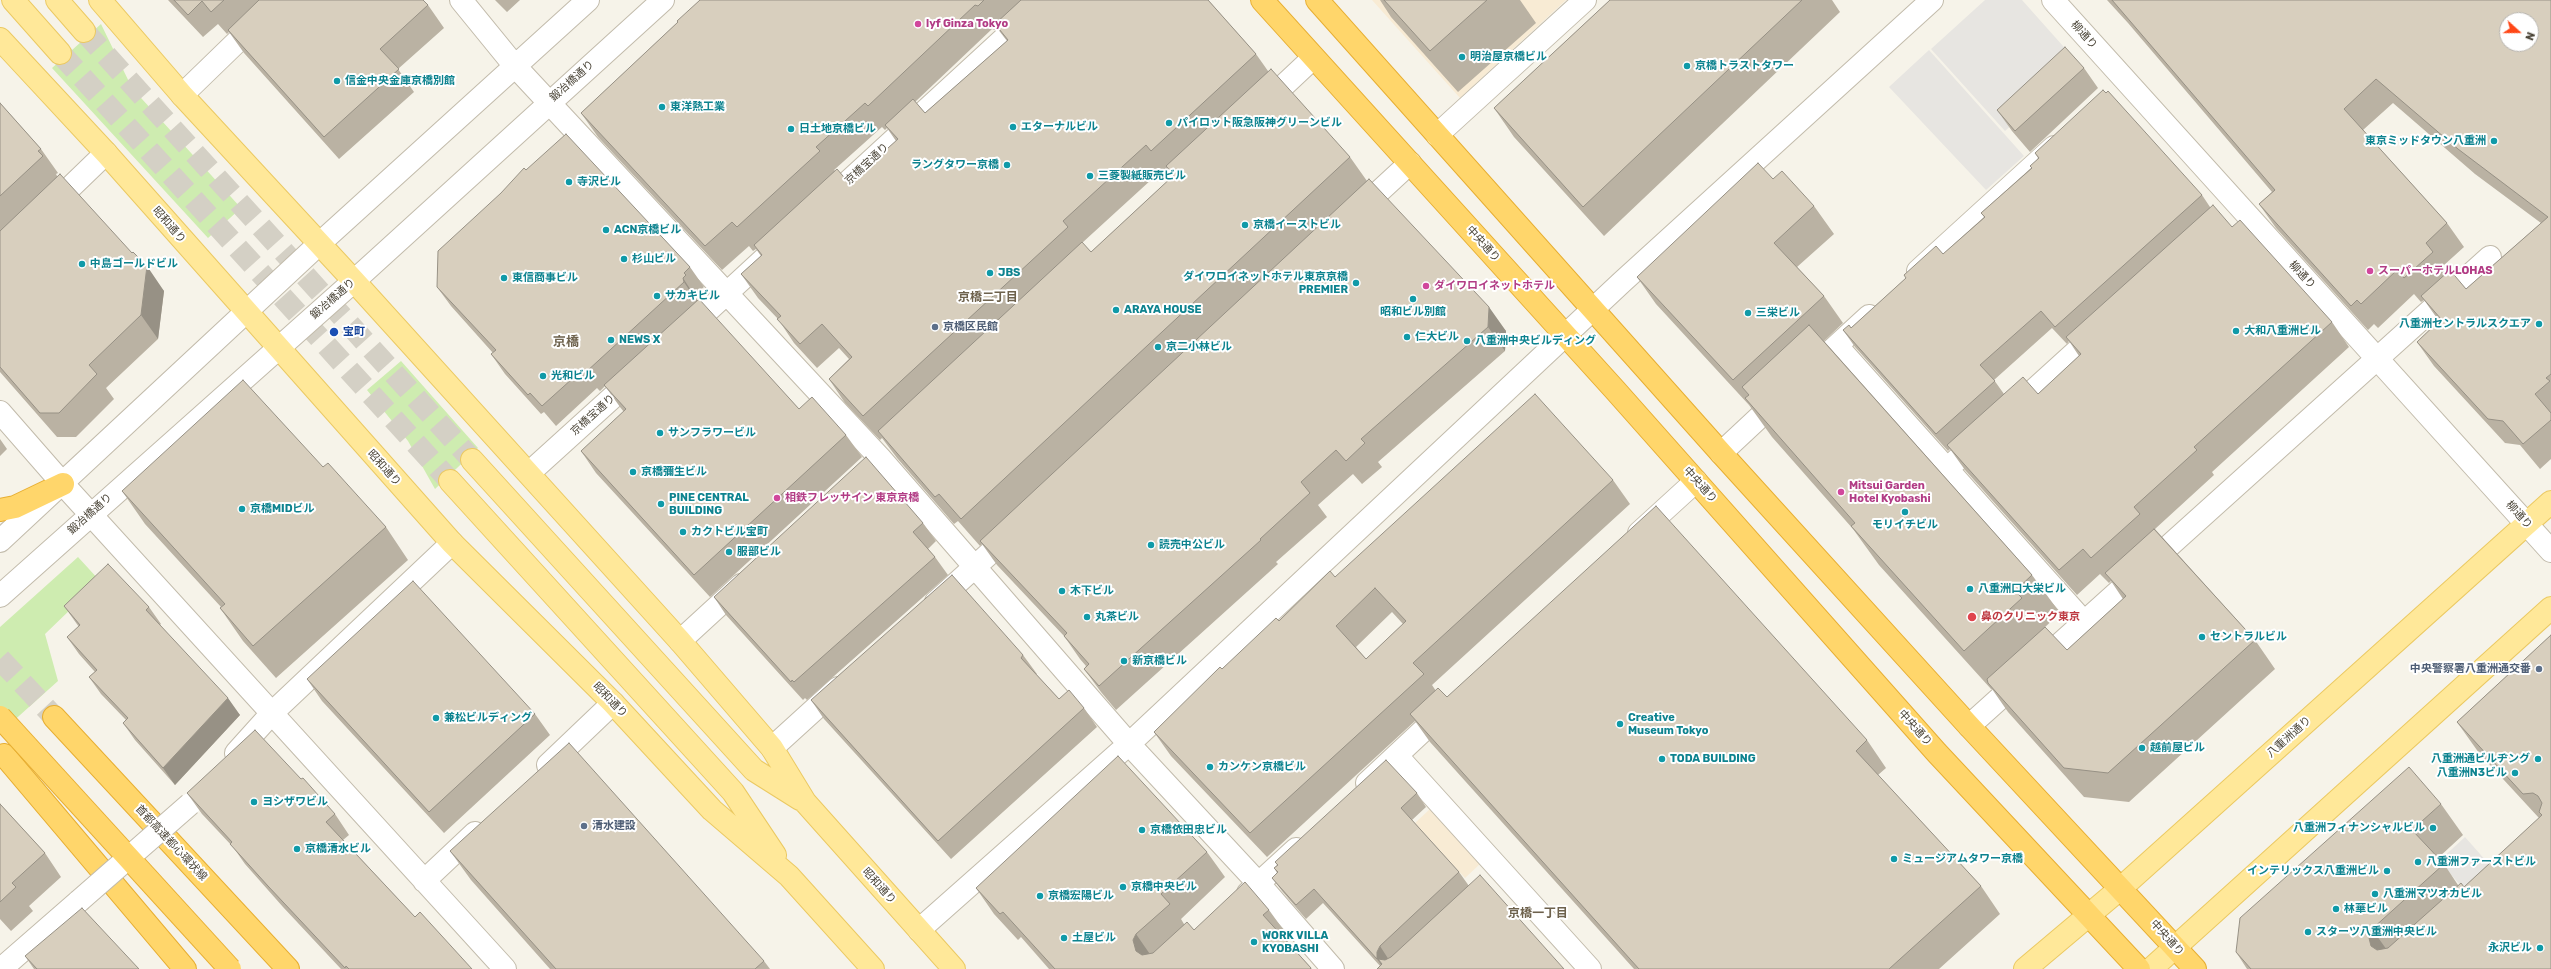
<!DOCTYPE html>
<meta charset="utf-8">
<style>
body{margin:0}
#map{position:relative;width:2551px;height:969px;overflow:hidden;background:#f6f3e9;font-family:Rubik,sans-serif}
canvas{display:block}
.north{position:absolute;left:2499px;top:12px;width:40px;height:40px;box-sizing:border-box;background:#fff;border:1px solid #b7b4af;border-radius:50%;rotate:111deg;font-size:11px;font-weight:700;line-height:16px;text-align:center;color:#4a4437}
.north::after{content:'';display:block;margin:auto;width:14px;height:18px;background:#ff4717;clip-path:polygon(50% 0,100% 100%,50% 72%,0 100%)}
</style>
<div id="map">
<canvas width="2551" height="969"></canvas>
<div class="north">N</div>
</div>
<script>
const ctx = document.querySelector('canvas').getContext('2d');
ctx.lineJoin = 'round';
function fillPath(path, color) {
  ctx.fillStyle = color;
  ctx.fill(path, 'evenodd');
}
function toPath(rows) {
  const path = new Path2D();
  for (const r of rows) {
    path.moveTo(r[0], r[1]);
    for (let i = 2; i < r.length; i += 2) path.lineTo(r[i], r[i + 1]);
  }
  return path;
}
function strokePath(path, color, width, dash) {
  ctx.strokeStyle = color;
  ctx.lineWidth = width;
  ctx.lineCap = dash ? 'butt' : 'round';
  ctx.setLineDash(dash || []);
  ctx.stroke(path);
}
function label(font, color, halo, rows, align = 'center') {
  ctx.font = font + ' Rubik,"Noto Sans JP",sans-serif';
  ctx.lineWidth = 4;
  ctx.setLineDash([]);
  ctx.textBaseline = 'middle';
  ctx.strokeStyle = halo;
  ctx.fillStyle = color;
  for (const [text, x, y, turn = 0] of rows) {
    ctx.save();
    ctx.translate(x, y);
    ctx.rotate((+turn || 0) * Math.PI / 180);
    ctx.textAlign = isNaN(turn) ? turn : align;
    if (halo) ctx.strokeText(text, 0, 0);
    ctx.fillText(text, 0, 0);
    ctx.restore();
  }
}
const commercial = toPath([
 [1372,0,1566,0,1460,98],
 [1430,809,1480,864,1465,878,1415,823]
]);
const green = toPath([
 [101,24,132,88,241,208,208,238,52,68],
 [401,361,478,448,435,489,408,441,367,390],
 [78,557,100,581,45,634,58,681,0,733,0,627]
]);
const parking = toPath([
 [1985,0,2022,0,2079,64,2005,131,1931,49],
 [1929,50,2024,156,1986,190,1889,87],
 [2465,837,2495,871,2469,895,2439,861]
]);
const majorTunnel = toPath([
 [84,31,472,460],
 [60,53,450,481]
]);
const highwayTunnel = toPath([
 [0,659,54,717]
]);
const minor = toPath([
 [461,0,514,65,880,458,1129,744,1259,884,1333,969],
 [2053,0,2551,551],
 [182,95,280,0],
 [1264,104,1313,58],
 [1437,135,1585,0],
 [826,202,1046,0],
 [49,208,106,153],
 [1358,211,1410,163],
 [1918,271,2054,147],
 [688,329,765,258],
 [1837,346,2084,622],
 [1809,371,1869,316],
 [2012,410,2099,331],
 [0,412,63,484,505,969],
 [1721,453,1781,397],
 [1948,468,1979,440],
 [529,473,635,377],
 [1639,533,1696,481],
 [0,541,319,244,588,0],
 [0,596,354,281,663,0],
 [936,602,1011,534],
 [680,641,741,585],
 [1969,726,2490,257],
 [772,748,838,688],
 [236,753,272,713,452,543],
 [1397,756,1590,969],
 [548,765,613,703],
 [1367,783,1444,711],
 [424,881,475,833],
 [1248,893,1296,849],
 [919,930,1129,744,1622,282,1932,0],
 [1,969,79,901]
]);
const major = toPath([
 [13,0,60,53],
 [57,0,84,31],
 [100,0,182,95,354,281,680,641,772,748,805,802,954,969],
 [0,39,106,153,452,543,613,703,712,810,789,876,873,969],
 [472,460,754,770,800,799],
 [450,481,733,792,775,855],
 [2025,969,2121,888,2551,502],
 [2151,969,2551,608]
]);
const highway = toPath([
 [1262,0,1615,390,1937,753,2139,969],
 [1317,0,1721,453,1969,726,2195,969],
 [0,510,15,507,63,484],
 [54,717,288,969],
 [4,755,185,969]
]);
const minorBridge = toPath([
 [79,901,190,804]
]);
const highwayBridge = toPath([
 [0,717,230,969]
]);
const wall = toPath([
 [168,0,423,0,428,5,444,28,398,69,414,92,339,159,244,53,229,32,227,34,218,24,203,37],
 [495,0,520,0,507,12],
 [700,0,1208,0,1256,54,1268,71,1350,157,1367,181,1506,331,1505,351,1378,462,1382,467,1362,484,1353,474,1318,505,1327,517,1276,562,1278,564,1116,710,1101,692,1084,669,1086,666,1080,659,1064,636,997,565,982,544,980,546,958,521,954,524,897,458,882,438,880,440,845,403,829,379,849,359,839,348,817,368,794,343,778,319,758,298,741,274,761,256,756,249,753,251,749,246,722,270,598,137,581,113,678,22],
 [997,28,1007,41,925,113,915,102,992,29,995,30],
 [882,127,885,130,887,128,896,141,849,183,834,170],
 [1163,169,1168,175,1170,172,1173,176,1091,252,1082,243],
 [1380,0,1520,0,1536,23,1458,92,1391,17],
 [1610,0,1832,0,1840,12,1604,236,1514,137,1494,108],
 [2107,0,2551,0,2551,459,2540,469,2520,445,2505,443,2434,366,2417,342,2439,321,2424,300,2421,302,2414,294,2378,328,2374,324,2368,330,2276,228,2259,204,2272,192,2128,23],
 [2393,103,2475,174,2541,223,2466,289,2448,272,2443,266,2464,247,2447,223,2363,130],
 [2084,68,2098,88,2030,152,2012,131,1997,110],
 [0,103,41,149,58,173,56,174,57,176,164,291,158,339,106,388,114,399,76,437,57,437,0,372],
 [2035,153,2202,195,2210,207,2232,227,2332,322,2349,347,2212,472,2214,475,2155,529,2255,640,2275,669,2129,802,2084,797,2008,712,1992,689,1991,689,1879,565,1853,529,1772,437,1749,405,1656,304,1637,277,1773,179,1814,206,1834,234,1797,267,1824,296,1843,323,1824,341,2032,575,2060,613,2043,629,2067,650,2123,599,2111,581,2109,583,2100,574,2077,595,1965,470,1950,449,1948,451,1855,347,1843,330,1851,328,1906,278,1904,275,1943,254,1984,217,1981,213,2031,168,2038,158],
 [2052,328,2067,344,2069,341,2079,356,2038,394,2004,394,1994,380],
 [526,170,690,267,704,287,698,292,700,295,696,298,697,300,799,409,846,435,862,457,710,597,596,473,581,451,624,412,620,407,605,386,600,391,597,388,556,426,544,412,541,414,505,374,491,354,493,353,451,306,437,287,501,193],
 [0,439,7,449,0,456],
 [323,467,386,527,408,560,276,678,243,641,220,608,221,607,145,524,122,491],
 [1613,480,1630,504,1432,685,1436,691,1447,697,1867,740,1886,768,1878,775,1981,886,2000,914,1939,969,1634,969,1430,742,1415,721,1267,857,1171,756,1154,732,1222,669,1335,577],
 [1392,612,1403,624,1366,659,1356,647],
 [923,523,936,541,928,549,935,557,948,575,807,700,805,698,803,700,726,615,714,597],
 [64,606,149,607,161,624,160,625,240,715,175,785,135,740,123,723,126,720,101,694,89,677,95,672,79,654,67,637,79,627],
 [2551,635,2551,969,2247,969,2236,952,2441,804,2463,835,2438,858,2444,864,2458,885,2464,887,2539,818,2479,753,2457,722],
 [1023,655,1037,674,1036,674,1059,699,1084,708,1097,727,951,859,824,719,811,700],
 [307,679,535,714,550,735,444,833,322,701],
 [187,793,335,814,349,835,343,840,415,917,472,969,341,969,283,907,245,864,233,847,202,814],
 [1417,793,1426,807,1412,820,1459,872,1469,886,1564,969,1380,966,1323,903,1306,919,1282,891,1272,878,1277,873,1274,868,1277,865,1275,862],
 [0,804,45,853,61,877,29,906,33,911,11,931,0,919],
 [450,851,764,961,770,969,550,969,471,880],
 [1207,852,1225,877,1181,919,1184,924,1194,930,1269,910,1287,935,1284,938,1312,969,1049,969,1021,937,1018,940,994,914,976,888],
 [25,956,139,969,34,969]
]);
const shadedWall = toPath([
 [147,266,164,291,158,339,141,315],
 [683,278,696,298,697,302,684,282],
 [1489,307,1506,331,1505,351,1488,327],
 [228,698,240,715,175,785,163,768],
 [2372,929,2394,960,2371,946,2368,934],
 [1136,934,1154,960,1151,966,1136,951,1133,940],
 [1380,946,1389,960,1382,964,1378,959,1385,969,1384,969,1377,959,1377,952]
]);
const building = toPath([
 [174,0,224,0,211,12,202,1,188,15,174,0],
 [259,0,423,0,428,5,380,49,399,69,324,137,228,30,259,0],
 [700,0,984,0,978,6,975,5,868,106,865,103,816,147,820,151,737,227,732,222,705,246,581,113,678,22,677,21,700,0],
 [1021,0,1208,0,1256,54,1151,151,1146,145,1063,221,1068,227,863,416,829,379,852,357,822,324,800,344,777,319,781,316,741,274,762,255,754,245,837,169,849,183,898,139,885,125,913,99,925,113,1008,40,995,24,1021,0],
 [1384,0,1487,0,1430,51,1384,0],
 [1610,0,1802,0,1583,207,1494,108,1610,0],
 [2112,0,2551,0,2551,374,2546,378,2550,381,2535,394,2551,413,2551,420,2523,444,2503,421,2488,419,2417,342,2441,319,2421,296,2450,270,2466,289,2548,217,2458,149,2376,79,2344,109,2447,223,2426,243,2433,252,2404,278,2397,270,2361,304,2357,300,2351,306,2259,204,2275,190,2112,0],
 [2507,20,2531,20,2531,44,2507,44,2507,20],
 [2065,47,2084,68,2015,131,1997,110,2065,47],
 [1271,69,1350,157,961,519,939,494,935,497,878,431,1082,242,1091,252,1118,227,1174,175,1166,166,1271,69],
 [2103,90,2106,93,2108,91,2202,195,2055,327,2041,311,1980,365,1995,381,1936,434,1843,330,1849,325,1851,328,1906,278,1904,275,1936,246,1943,254,1985,217,1981,213,2032,168,2030,166,2039,158,2035,153,2103,90],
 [0,103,41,149,38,151,43,156,0,196,0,103],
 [566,134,690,267,684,273,686,275,683,278,684,282,586,372,583,369,542,406,530,393,528,395,491,354,496,350,437,287,438,251,501,193,524,168,526,170,566,134],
 [1758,163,1773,179,1782,171,1814,206,1774,243,1824,296,1733,380,1637,277,1758,163],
 [60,174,132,253,133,252,147,266,141,315,89,365,97,374,59,413,40,413,0,367,0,231,60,174],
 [1369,179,1489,307,1488,327,1361,439,1365,443,1346,461,1336,450,1301,482,1310,493,1260,539,1261,540,1099,686,1084,669,1089,664,1064,636,1067,633,980,541,1369,179],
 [2213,205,2232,227,2240,220,2332,322,2194,447,2197,450,2134,507,2140,514,2091,558,2083,549,2059,570,1947,445,2023,377,2038,394,2081,354,2066,337,2213,205],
 [699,299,799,409,812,397,846,435,694,575,581,451,626,409,604,385,699,299],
 [1809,325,2032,575,2015,591,2022,598,1964,651,1851,526,1855,523,1745,398,1749,395,1742,387,1809,325],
 [243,380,323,467,328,463,386,527,253,646,220,608,225,604,122,491,243,380],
 [1535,394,1613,480,1413,663,1424,674,1250,833,1154,732,1220,667,1222,669,1276,618,1279,621,1330,571,1335,577,1535,394],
 [1375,588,1406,621,1366,659,1336,626,1375,588],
 [866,457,923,523,913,532,935,557,794,682,792,680,791,682,714,597,866,457],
 [1656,506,1867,740,1856,751,1981,886,1889,969,1639,969,1410,714,1438,688,1447,697,1656,506],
 [2154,529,2255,640,2108,773,2064,768,1988,683,1987,679,2045,627,2067,650,2126,596,2105,573,2154,529],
 [108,564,149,607,146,610,228,698,163,768,123,723,128,718,89,677,97,670,67,637,80,625,64,606,108,564],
 [952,575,1023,655,1021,658,1059,699,1069,690,1084,708,938,841,811,700,952,575],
 [413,581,535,714,429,812,307,679,413,581],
 [2551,635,2551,969,2251,969,2236,952,2240,918,2409,767,2441,804,2412,830,2444,864,2372,929,2368,934,2371,946,2377,950,2388,948,2461,883,2464,887,2542,815,2539,812,2542,803,2538,796,2533,793,2523,794,2457,722,2551,635],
 [255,730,301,779,303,778,335,814,326,822,415,917,420,912,472,969,349,969,346,966,345,968,268,886,230,844,232,842,187,793,255,730],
 [569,743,764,961,755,969,556,969,450,851,569,743],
 [1118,756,1207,852,1161,894,1170,904,1136,934,1133,940,1136,951,1142,955,1153,953,1187,922,1194,930,1245,882,1269,910,1263,915,1311,968,1310,969,1055,969,1003,912,1000,914,976,888,1118,756],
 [1386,760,1417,793,1401,808,1459,872,1380,946,1377,952,1377,959,1314,889,1296,905,1272,878,1278,872,1274,868,1278,865,1275,862,1386,760],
 [0,804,45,853,12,883,16,887,0,902,0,804],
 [1480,875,1564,969,1377,969,1382,964,1378,959,1385,960,1391,957,1480,875],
 [82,908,139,969,37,969,25,956,82,908]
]);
const markers = [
 [918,24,4,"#d1479c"],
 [1462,57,4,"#0f9aa8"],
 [1687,66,4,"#0f9aa8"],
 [337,81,4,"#0f9aa8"],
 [662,107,4,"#0f9aa8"],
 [1169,123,4,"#0f9aa8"],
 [1013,127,4,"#0f9aa8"],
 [791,129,4,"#0f9aa8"],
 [2494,141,4,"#0f9aa8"],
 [1007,165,4,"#0f9aa8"],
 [1090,176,4,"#0f9aa8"],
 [569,182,4,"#0f9aa8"],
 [1245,225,4,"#0f9aa8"],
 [606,230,4,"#0f9aa8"],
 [624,259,4,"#0f9aa8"],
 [82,264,4,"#0f9aa8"],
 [2370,271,4,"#d1479c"],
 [990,273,4,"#0f9aa8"],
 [504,278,4,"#0f9aa8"],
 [1356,283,4,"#0f9aa8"],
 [1426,286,4,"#d1479c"],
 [657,296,4,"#0f9aa8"],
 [1413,299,4,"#0f9aa8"],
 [1116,310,4,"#0f9aa8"],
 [1748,313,4,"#0f9aa8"],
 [2539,324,4,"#0f9aa8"],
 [935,327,4,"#5c6f8a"],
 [2236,331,4,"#0f9aa8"],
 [334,332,5,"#1a4fb4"],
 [1407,337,4,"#0f9aa8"],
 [611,340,4,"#0f9aa8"],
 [1467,341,4,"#0f9aa8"],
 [1158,347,4,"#0f9aa8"],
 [543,376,4,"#0f9aa8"],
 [660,433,4,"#0f9aa8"],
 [633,472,4,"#0f9aa8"],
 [1841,492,4,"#d1479c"],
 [777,498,4,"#d1479c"],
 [661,504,4,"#0f9aa8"],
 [242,509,4,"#0f9aa8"],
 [1905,512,4,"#0f9aa8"],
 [683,532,4,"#0f9aa8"],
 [1151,545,4,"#0f9aa8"],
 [729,552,4,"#0f9aa8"],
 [1970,589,4,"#0f9aa8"],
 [1062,591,4,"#0f9aa8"],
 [1087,617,4,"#0f9aa8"],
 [1972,617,5,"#e0444e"],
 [2202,637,4,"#0f9aa8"],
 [1124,661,4,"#0f9aa8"],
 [2539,669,4,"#5c6f8a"],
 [436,718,4,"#0f9aa8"],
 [1620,724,4,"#0f9aa8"],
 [2142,748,4,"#0f9aa8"],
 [1662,759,4,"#0f9aa8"],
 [2538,759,4,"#0f9aa8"],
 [1210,767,4,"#0f9aa8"],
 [2515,773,4,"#0f9aa8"],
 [254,802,4,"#0f9aa8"],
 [584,826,4,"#5c6f8a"],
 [2433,828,4,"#0f9aa8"],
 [1142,830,4,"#0f9aa8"],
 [297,849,4,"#0f9aa8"],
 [1894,859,4,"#0f9aa8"],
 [2418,862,4,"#0f9aa8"],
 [2387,871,4,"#0f9aa8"],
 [1123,887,4,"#0f9aa8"],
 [2375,894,4,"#0f9aa8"],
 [1040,896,4,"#0f9aa8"],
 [2336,909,4,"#0f9aa8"],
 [2308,932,4,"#0f9aa8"],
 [1064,938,4,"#0f9aa8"],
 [1254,942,4,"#0f9aa8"],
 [2540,948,4,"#0f9aa8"]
];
const hotelNames = [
 ["lyf Ginza Tokyo",926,24],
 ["スーパーホテルLOHAS",2378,271],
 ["ダイワロイネットホテル",1434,286],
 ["Mitsui Garden",1849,486],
 ["Hotel Kyobashi",1849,499],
 ["相鉄フレッサイン 東京京橋",785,498]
];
const streetNames = [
 ["柳通り",2084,35,48],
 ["鍛冶橋通り",572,81,-42],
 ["京橋宝通り",867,164,-43],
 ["昭和通り",169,225,49],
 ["中央通り",1483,244,48],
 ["柳通り",2302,275,47],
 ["鍛冶橋通り",333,299,-41],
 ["京橋宝通り",593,415,-42],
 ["昭和通り",384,468,48],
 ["中央通り",1700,485,48],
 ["鍛冶橋通り",90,514,-42],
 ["柳通り",2519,515,48],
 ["昭和通り",610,700,46],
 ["中央通り",1915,728,48],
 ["八重洲通り",2289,737,-42],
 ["首都高速都心環状線",171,843,47],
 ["昭和通り",879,886,48],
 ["中央通り",2167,938,48]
];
const cultureNames = [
 ["明治屋京橋ビル",1470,57],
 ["京橋トラストタワー",1695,66],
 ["信金中央金庫京橋別館",345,81],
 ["東洋熱工業",670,107],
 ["パイロット阪急阪神グリーンビル",1177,123],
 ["エターナルビル",1021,127],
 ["日土地京橋ビル",799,129],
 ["東京ミッドタウン八重洲",2486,141,"right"],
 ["ラングタワー京橋",999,165,"right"],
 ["三菱製紙販売ビル",1098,176],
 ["寺沢ビル",577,182],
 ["京橋イーストビル",1253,225],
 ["ACN京橋ビル",614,230],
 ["杉山ビル",632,259],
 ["中島ゴールドビル",90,264],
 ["JBS",998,273],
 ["ダイワロイネットホテル東京京橋",1348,277,"right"],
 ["PREMIER",1348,290,"right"],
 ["東信商事ビル",512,278],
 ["サカキビル",665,296],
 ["ARAYA HOUSE",1124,310],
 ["昭和ビル別館",1413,312,"center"],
 ["三栄ビル",1756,313],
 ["八重洲セントラルスクエア",2531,324,"right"],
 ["大和八重洲ビル",2244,331],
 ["仁大ビル",1415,337],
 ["NEWS X",619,340],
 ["八重洲中央ビルディング",1475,341],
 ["京二小林ビル",1166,347],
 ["光和ビル",551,376],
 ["サンフラワービル",668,433],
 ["京橋彌生ビル",641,472],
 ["PINE CENTRAL",669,498],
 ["BUILDING",669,511],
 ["京橋MIDビル",250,509],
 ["モリイチビル",1905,525,"center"],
 ["カクトビル宝町",691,532],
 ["読売中公ビル",1159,545],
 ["服部ビル",737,552],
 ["八重洲口大栄ビル",1978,589],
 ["木下ビル",1070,591],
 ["丸茶ビル",1095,617],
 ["セントラルビル",2210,637],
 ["新京橋ビル",1132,661],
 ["兼松ビルディング",444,718],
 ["Creative",1628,718],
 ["Museum Tokyo",1628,731],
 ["越前屋ビル",2150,748],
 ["TODA BUILDING",1670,759],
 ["八重洲通ビルヂング",2530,759,"right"],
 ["カンケン京橋ビル",1218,767],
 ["八重洲N3ビル",2507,773,"right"],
 ["ヨシザワビル",262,802],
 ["八重洲フィナンシャルビル",2425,828,"right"],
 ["京橋依田忠ビル",1150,830],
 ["京橋清水ビル",305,849],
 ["ミュージアムタワー京橋",1902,859],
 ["八重洲ファーストビル",2426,862],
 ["インテリックス八重洲ビル",2379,871,"right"],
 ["京橋中央ビル",1131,887],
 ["八重洲マツオカビル",2383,894],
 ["京橋宏陽ビル",1048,896],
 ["林華ビル",2344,909],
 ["スターツ八重洲中央ビル",2316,932],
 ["WORK VILLA",1262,936],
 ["KYOBASHI",1262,949],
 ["土屋ビル",1072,938],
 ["永沢ビル",2532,948,"right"]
];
const serviceNames = [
 ["京橋区民館",943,327],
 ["中央警察署八重洲通交番",2531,669,"right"],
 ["清水建設",592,826]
];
const transitNames = [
 ["宝町",343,332]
];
const healthNames = [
 ["鼻のクリニック東京",1981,617]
];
const neighbourhoodNames = [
 ["京橋二丁目",988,298],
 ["京橋一丁目",1538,914]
];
const quarterNames = [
 ["京橋",566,342]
];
fillPath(commercial, '#f8ebd4');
fillPath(green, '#ceecb0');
fillPath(parking, '#e7e5e1');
strokePath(majorTunnel, '#d4d0c5', 22, [22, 11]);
strokePath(highwayTunnel, '#d4d0c5', 22, [22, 11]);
strokePath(minor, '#c2bbab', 24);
strokePath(major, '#ebc962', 24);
strokePath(highway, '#e7ae32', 24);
strokePath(minor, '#fff', 22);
strokePath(major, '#ffe899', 22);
strokePath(highway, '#ffd66b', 22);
strokePath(minorBridge, '#c2bbab', 24, []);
strokePath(highwayBridge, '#e7ae32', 24, []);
strokePath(minorBridge, '#fff', 22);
strokePath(highwayBridge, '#ffd66b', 22);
fillPath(wall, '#bab2a3');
fillPath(shadedWall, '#979185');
fillPath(building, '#d8cfbe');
strokePath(building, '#979185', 1);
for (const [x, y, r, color] of markers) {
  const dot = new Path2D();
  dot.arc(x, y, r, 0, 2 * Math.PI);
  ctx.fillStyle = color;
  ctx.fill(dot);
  strokePath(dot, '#fff', 1.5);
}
label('bold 11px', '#b23c85', '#fff', hotelNames, 'left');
label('11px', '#4a4437', '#fff', streetNames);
label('bold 11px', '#0d838f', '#fff', cultureNames, 'left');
label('bold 11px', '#4e5e75', '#fff', serviceNames, 'left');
label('bold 11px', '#164399', '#fff', transitNames, 'left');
label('bold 11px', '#be3a42', '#fff', healthNames, 'left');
label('bold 12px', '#6e624d', '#fff', neighbourhoodNames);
label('bold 13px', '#6e624d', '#fff', quarterNames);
</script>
